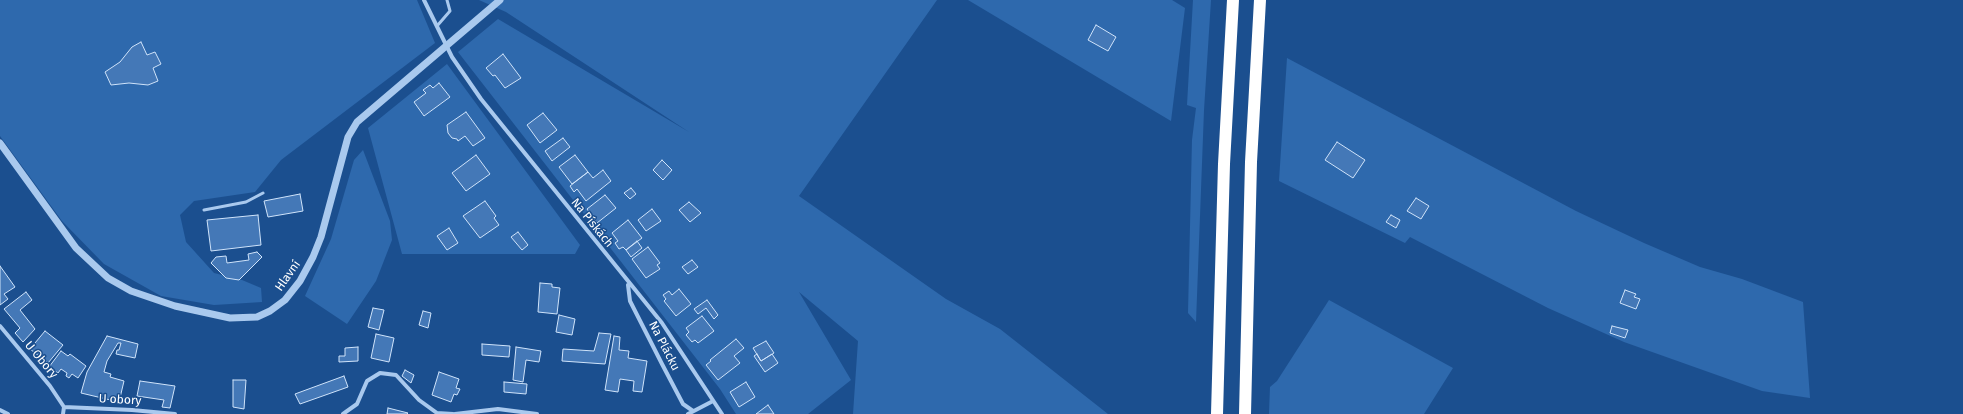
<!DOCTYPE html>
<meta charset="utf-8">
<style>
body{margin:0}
canvas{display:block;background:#1b4f8f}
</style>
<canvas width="1963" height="414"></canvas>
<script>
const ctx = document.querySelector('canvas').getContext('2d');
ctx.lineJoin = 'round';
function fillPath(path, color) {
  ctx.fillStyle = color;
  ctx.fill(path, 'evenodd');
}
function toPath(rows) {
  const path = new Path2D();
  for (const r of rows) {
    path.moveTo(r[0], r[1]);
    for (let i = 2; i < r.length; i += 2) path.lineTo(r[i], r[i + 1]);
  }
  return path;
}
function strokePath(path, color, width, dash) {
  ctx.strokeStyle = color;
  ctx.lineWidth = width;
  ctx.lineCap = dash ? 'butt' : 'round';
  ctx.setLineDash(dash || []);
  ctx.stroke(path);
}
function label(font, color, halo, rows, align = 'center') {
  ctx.font = font + ' "Fira Sans",sans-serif';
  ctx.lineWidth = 3;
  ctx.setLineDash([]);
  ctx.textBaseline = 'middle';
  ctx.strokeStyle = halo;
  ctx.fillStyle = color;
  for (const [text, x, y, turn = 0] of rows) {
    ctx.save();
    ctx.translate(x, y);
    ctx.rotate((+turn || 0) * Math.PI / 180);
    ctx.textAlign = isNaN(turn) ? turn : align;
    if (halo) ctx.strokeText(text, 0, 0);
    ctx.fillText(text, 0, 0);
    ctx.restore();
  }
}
const green = toPath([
 [0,0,417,0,435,43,281,160,255,192,194,201,180,215,186,242,214,273,242,280,261,288,262,302,214,305,161,296,104,264,62,221,0,136],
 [479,0,937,0,799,196,946,299,1000,329,1108,414,853,414,858,341,799,292,851,380,808,414,736,414,720,389,458,52,498,19,689,132,506,12],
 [662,160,672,170,663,180,653,170],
 [968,0,1172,0,1185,8,1171,121],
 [1193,0,1211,0,1204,110,1196,322,1188,313,1192,140,1196,108,1187,105],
 [1287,58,1576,211,1644,243,1700,267,1742,279,1803,302,1810,398,1762,391,1624,342,1548,308,1410,237,1405,243,1279,181],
 [447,64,580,245,575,254,402,254,368,128],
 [363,150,390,221,392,240,376,281,347,324,305,296,331,239,354,160],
 [1329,300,1453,368,1424,414,1269,414,1270,387,1277,381]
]);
const building = toPath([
 [1096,25,1116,37,1108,51,1088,40,1096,25],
 [141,42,147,55,155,52,161,64,153,68,158,81,148,85,129,83,111,85,105,72,120,62,132,47,141,42],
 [503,54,521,78,505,88,495,75,493,76,486,68,503,54],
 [439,83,450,97,424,116,414,102,426,93,423,90,430,85,433,88,439,83],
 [466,112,485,138,473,146,465,136,458,141,457,139,452,138,448,133,447,125,466,112],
 [543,113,557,130,540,143,527,125,543,113],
 [563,138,570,147,552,161,545,151,563,138],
 [1337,142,1365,160,1353,178,1325,160,1337,142],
 [476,155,490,174,466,191,452,173,476,155],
 [575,155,588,172,572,184,559,167,575,155],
 [662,160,672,170,663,180,653,170,662,160],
 [603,170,611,181,586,201,577,189,574,192,570,186,588,172,593,178,603,170],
 [631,188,636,194,630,199,624,193,631,188],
 [300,194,303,211,268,217,264,201,300,194],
 [605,195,616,208,597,223,587,209,605,195],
 [1416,198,1429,206,1421,219,1407,211,1416,198],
 [485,201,496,216,494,218,499,225,480,238,463,216,485,201],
 [689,202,701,213,690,222,679,210,689,202],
 [652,209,661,221,646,231,638,220,652,209],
 [258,215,261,245,211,251,207,220,258,215],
 [1391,215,1400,220,1396,228,1386,222,1391,215],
 [628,220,642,238,626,250,623,247,619,249,615,243,618,241,612,233,628,220],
 [449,228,458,243,447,250,437,236,449,228],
 [518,232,528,245,522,250,511,237,518,232],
 [637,241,642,248,631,257,626,250,637,241],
 [648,247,660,263,657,265,660,269,646,278,632,259,648,247],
 [257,252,262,257,239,280,226,278,211,263,216,257,226,256,227,263,249,260,248,254,257,252],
 [692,260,698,267,688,274,682,267,692,260],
 [0,266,15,287,4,294,8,299,0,305,0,266],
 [540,283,552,284,552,287,560,288,557,314,538,312,540,283],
 [679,289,691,304,676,316,664,301,666,299,663,295,669,291,672,295,679,289],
 [1625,290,1636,294,1634,297,1640,299,1636,309,1620,303,1625,290],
 [26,292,32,300,20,310,35,329,23,342,15,333,20,328,4,309,26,292],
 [707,300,718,315,714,319,706,308,698,314,694,309,707,300],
 [373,308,384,310,379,330,368,327,373,308],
 [423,311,431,313,428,328,419,325,423,311],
 [559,315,575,319,572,335,556,332,559,315],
 [702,316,714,331,698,343,695,340,692,342,686,335,689,332,686,328,702,316],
 [1612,326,1628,330,1625,338,1610,333,1612,326],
 [45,331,63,345,48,363,30,349,45,331],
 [599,333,611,334,605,364,562,361,563,349,594,351,599,333],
 [376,334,394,338,389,362,371,358,376,334],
 [107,336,138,344,135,358,116,354,117,350,119,350,121,343,118,343,107,361,104,372,111,374,110,377,124,381,119,402,81,393,87,372,107,336],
 [614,336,620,337,619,350,629,351,628,358,647,361,642,392,633,391,634,381,620,379,618,392,605,390,614,336],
 [736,339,744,348,734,356,740,363,718,380,706,365,711,361,710,360,736,339],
 [766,341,774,353,761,361,753,348,766,341],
 [482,344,510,346,509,357,482,355,482,344],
 [358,347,358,361,339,362,339,356,345,356,345,348,358,347],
 [516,347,541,351,539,362,526,360,523,382,513,380,516,347],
 [61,351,68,356,70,354,86,366,78,378,72,374,69,378,66,376,67,373,61,369,58,373,49,367,61,351],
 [757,354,761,361,772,354,778,363,765,372,754,356,757,354],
 [405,370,414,375,411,383,402,376,405,370],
 [439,372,459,379,456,388,460,389,457,395,454,394,451,402,432,395,439,372],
 [344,376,348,387,300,404,295,394,344,376],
 [233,380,246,380,244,409,233,407,233,380],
 [140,381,175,386,170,408,162,407,164,400,137,396,140,381],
 [504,382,527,384,526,394,504,392,504,382],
 [746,382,755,397,739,407,730,392,746,382],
 [768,405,774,414,756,414,768,405],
 [388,408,408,413,407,414,387,414,388,408]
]);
const service = toPath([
 [437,26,450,11,447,0],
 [204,210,246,202,263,193]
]);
const minor = toPath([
 [424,0,452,57,481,99,662,323,722,414],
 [628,285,630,301,662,364,683,404,693,411],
 [0,326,50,386,64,407],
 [64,407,132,410,175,414],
 [0,410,8,414],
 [63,414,64,407],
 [343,414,357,404,367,381,380,373,396,375,419,400,437,413,453,414],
 [455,414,498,409,537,414],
 [688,414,713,401]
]);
const tertiary = toPath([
 [0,143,76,248,108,278,131,291,175,306,230,318,257,317,270,311,285,300,300,281,313,257,321,237,348,137,357,122,500,0]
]);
const motorway = toPath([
 [1217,414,1224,164,1233,0],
 [1245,414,1251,162,1260,0]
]);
const streetNames = [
 ["Na Pískách",592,223,51],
 ["Hlavní",288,276,-55],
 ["Na Plácku",664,346,63],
 ["U Obory",41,360,50],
 ["U obory",120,400,3]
];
fillPath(green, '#2e69ad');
fillPath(building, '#4478b7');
strokePath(building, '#cfe3fa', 1);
strokePath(service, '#a9c9ee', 3);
strokePath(minor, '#a9c9ee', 4);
strokePath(tertiary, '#a9c9ee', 7);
strokePath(motorway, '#fff', 12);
label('12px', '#fff', '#1b4f8f', streetNames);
</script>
